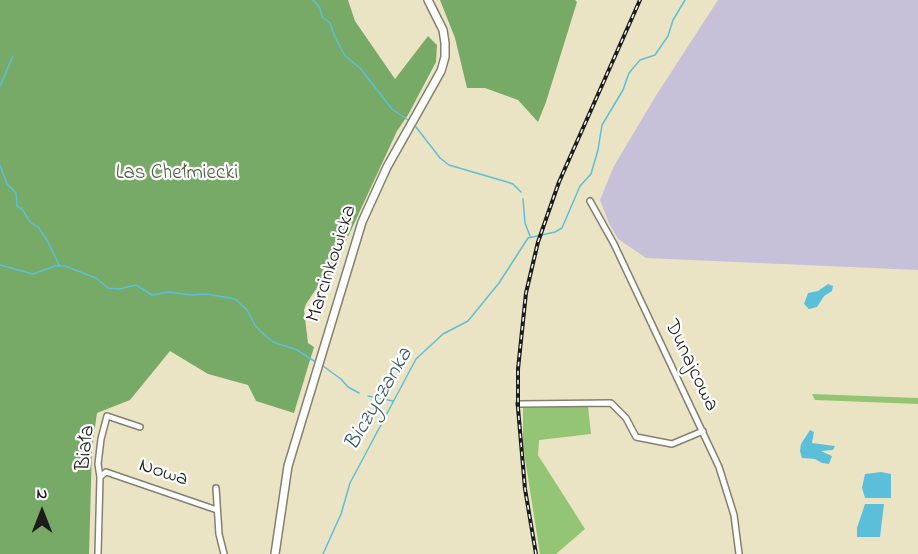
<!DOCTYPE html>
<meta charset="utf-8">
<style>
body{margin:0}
#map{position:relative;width:918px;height:554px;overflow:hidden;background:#ebe4c4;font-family:"Indie Flower",sans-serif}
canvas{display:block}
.north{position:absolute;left:12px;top:482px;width:60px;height:60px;-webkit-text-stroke:4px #fff;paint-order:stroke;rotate:0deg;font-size:16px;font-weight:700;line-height:24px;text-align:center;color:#1c1c1c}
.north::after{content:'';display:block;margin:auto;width:21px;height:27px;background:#1c1c1c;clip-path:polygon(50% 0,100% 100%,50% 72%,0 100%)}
</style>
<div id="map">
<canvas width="918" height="554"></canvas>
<div class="north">N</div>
</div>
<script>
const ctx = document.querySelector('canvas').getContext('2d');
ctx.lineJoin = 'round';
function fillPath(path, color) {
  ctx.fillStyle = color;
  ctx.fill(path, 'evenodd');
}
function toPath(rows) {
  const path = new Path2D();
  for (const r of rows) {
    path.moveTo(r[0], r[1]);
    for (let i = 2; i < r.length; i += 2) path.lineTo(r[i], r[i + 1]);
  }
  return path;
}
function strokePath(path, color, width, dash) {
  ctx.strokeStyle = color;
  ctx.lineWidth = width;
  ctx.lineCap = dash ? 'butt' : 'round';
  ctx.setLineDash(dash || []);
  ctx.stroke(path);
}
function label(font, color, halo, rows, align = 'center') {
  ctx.font = font + ' "Indie Flower",sans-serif';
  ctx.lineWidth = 4.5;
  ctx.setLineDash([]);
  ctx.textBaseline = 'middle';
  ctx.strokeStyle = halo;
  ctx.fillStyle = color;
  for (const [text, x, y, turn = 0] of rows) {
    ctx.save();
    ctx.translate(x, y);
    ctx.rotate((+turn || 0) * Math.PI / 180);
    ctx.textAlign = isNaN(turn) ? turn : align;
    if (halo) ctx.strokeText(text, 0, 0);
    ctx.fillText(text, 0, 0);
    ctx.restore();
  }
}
const industrial = toPath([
 [718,0,918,0,918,270,646,258,618,239,609,223,600,200,614,166,657,94]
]);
const green = toPath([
 [812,394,918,398,918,404,815,400],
 [523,406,588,406,591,434,539,440,538,455,585,529,556,554,540,554,523,446]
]);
const forest = toPath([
 [0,0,348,0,355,21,395,79,428,36,437,45,436,62,408,115,397,131,340,254,338,266,332,275,325,276,306,304,304,310,308,343,314,347,294,413,256,401,248,385,208,374,170,351,130,400,97,413,92,449,89,554,0,554],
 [440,0,575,0,577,2,546,102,538,122,518,100,485,88,467,88,455,38]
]);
const water = toPath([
 [828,284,833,286,832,291,824,296,817,307,809,309,804,304,808,293,818,291],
 [810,430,814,432,812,443,835,446,833,450,821,451,832,456,829,464,822,463,815,459,802,458,800,451,801,444],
 [881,472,891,474,891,498,865,498,862,488,865,474],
 [865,504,884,504,880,537,857,537,857,528]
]);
const stream = toPath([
 [313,0,320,8,322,17,330,23,335,37,345,56,360,68,392,109,408,120],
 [0,86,13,56],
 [416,127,440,158,449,165,507,182,513,184,521,192],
 [0,165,7,184,16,193,17,206,22,209,30,222,39,228,48,242,59,265],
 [523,199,525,223,530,236],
 [0,265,33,274,55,266,65,266,96,278,108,288,119,289,136,285,152,295,169,292,190,295,206,294,235,299,247,310,256,327,273,342,297,350,314,361],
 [323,366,341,379,348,387,359,393],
 [368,396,393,401],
 [323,554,341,514,350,483,416,359,443,334,468,321,499,283,528,238,555,232,562,228,580,186,591,174,598,150,602,125,623,90,629,73,640,60,655,55,668,36,673,20,685,0]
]);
const street = toPath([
 [590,201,614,244,719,467,734,515,739,554],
 [519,404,611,403,626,418,636,437,672,444,703,431],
 [100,477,106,472,217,510],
 [216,488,219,534,224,554],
 [98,554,100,477,98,464,101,439,107,416,140,427]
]);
const secondary = toPath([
 [275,554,288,466,362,222,387,167,441,71,445,57,445,43,443,30,428,0]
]);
const rail = toPath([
 [536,554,525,489,518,408,518,369,526,293,538,242,559,182,640,0]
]);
const parkNames = [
 ["Las Chełmiecki",177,175]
];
const streetNames = [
 ["Marcinkowicka",333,264,-72],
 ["Dunajcowa",690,366,64],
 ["Biała",87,448,-84],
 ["Nowa",163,474,18]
];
const waterNames = [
 ["Biczyczanka",380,400,-60]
];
fillPath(industrial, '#c6c0d9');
fillPath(green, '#94c575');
fillPath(forest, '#7a6');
fillPath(water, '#5cbfda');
strokePath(stream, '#5cbfda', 1.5);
strokePath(street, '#848070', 8);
strokePath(secondary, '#848070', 10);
strokePath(street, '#fff', 5);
strokePath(secondary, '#fff', 7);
strokePath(rail, '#1c1c1c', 4);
strokePath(rail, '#fff', 1.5, [4.5]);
label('21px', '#4c6040', '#fff', parkNames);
label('21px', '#1c1c1c', '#fff', streetNames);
label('italic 22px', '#365d68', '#fff', waterNames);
</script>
